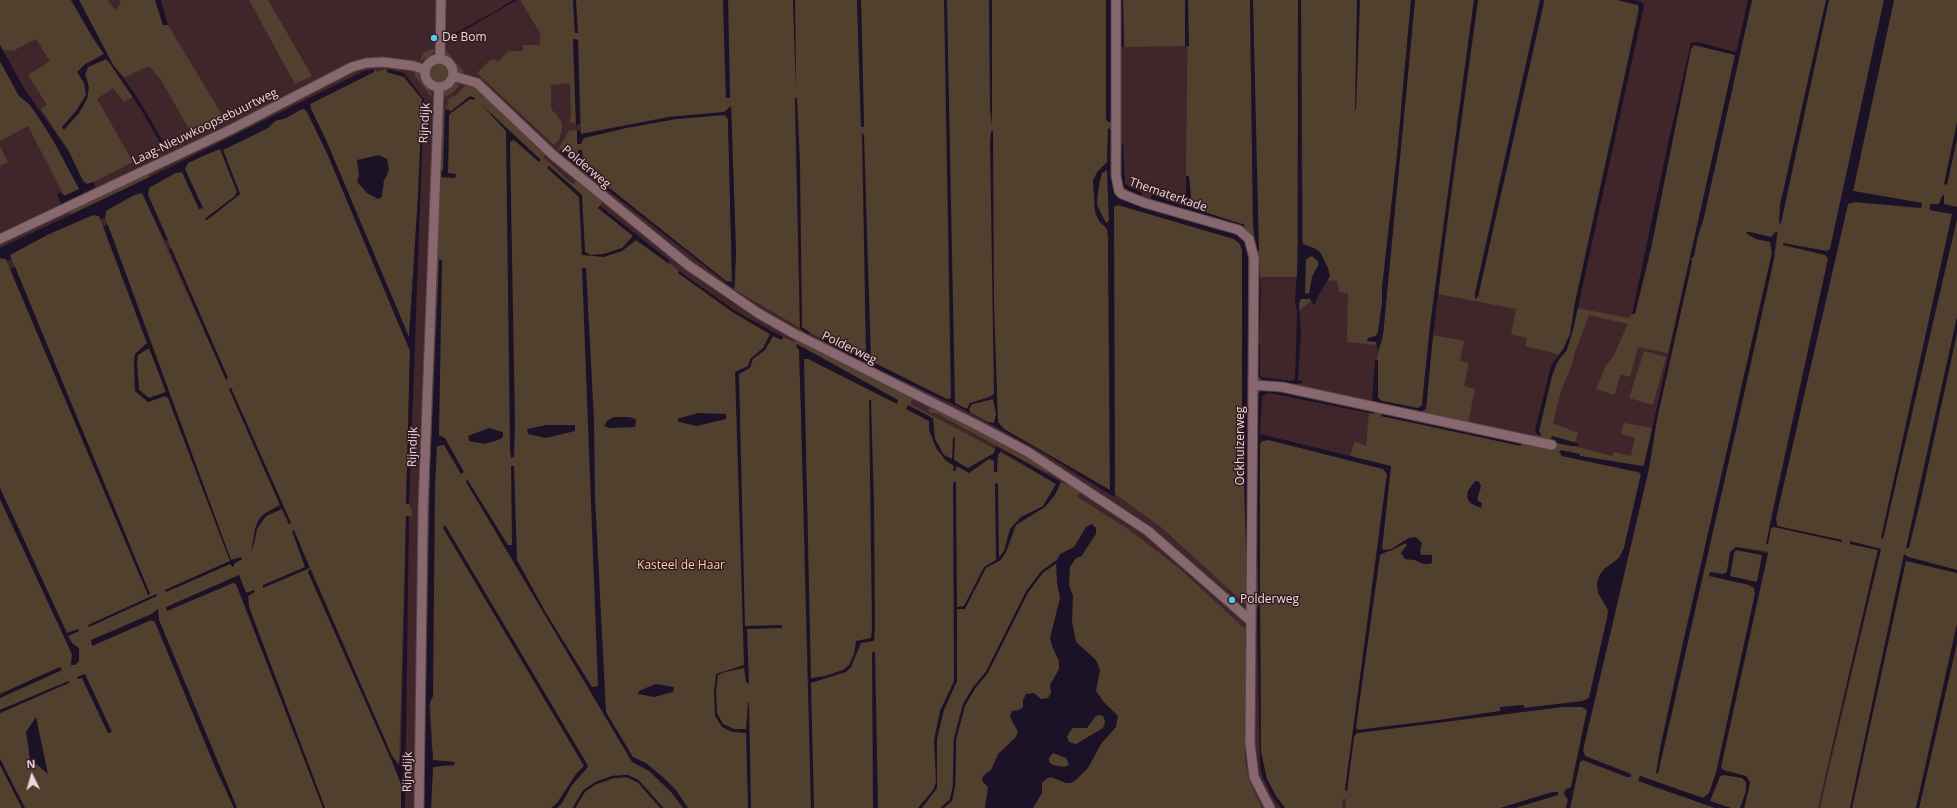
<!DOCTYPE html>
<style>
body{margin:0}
#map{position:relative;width:1957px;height:808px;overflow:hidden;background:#40252b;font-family:"Open Sans",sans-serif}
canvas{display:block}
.north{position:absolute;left:12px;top:756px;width:40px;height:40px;-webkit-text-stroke:3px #351b21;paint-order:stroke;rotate:355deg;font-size:11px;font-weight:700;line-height:16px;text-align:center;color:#ead8db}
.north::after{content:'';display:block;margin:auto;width:14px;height:18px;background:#ead8db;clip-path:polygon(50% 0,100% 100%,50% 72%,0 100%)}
</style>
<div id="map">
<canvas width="1957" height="808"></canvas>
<div class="north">N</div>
</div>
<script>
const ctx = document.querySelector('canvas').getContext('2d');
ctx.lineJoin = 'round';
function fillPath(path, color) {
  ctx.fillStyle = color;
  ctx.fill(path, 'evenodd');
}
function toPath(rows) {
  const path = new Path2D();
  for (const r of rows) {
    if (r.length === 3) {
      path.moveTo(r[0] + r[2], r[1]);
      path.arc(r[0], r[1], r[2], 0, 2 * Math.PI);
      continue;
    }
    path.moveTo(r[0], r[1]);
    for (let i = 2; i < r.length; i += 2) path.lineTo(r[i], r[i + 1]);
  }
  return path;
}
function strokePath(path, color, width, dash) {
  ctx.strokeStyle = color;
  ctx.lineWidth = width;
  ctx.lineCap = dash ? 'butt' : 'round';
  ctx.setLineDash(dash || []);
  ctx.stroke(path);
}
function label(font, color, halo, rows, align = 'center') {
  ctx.font = font + ' "Open Sans",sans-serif';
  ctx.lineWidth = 3;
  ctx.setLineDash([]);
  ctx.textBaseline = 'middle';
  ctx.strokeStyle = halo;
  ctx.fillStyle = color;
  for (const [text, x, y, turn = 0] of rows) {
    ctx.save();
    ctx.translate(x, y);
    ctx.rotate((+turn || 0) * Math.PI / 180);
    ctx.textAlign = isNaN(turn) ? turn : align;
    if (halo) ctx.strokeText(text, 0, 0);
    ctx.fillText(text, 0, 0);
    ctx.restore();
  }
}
const green = toPath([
 [0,0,71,0,93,38,104,54,84,65,81,77,84,83,86,95,76,111,62,127,87,99,88,81,85,75,88,67,106,59,109,62,133,97,124,102,113,88,97,99,133,162,93,182,87,184,83,181,68,150,41,109,47,105,28,75,50,61,36,39,13,51,3,50,0,45],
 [79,0,108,0,115,10,121,3,119,0,155,0,163,25,168,25,224,118,192,134,161,80,149,66,125,77,121,74,113,65],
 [249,0,268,0,312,76,295,84],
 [520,0,573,0,575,33,576,0,723,0,726,98,730,98,728,0,793,0,796,91,795,0,857,0,861,127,864,127,861,0,1106,0,1106,28,1119,47,1121,182,1128,191,1141,196,1240,227,1245,225,1194,209,1191,205,1189,176,1186,176,1188,0,1250,0,1253,224,1257,263,1258,376,1268,381,1295,384,1422,412,1426,408,1433,335,1464,341,1460,361,1469,363,1464,386,1475,389,1468,423,1536,437,1550,381,1561,355,1525,346,1527,338,1511,334,1516,309,1438,294,1478,0,1617,0,1638,5,1639,6,1577,308,1628,318,1632,314,1635,314,1651,248,1691,49,1694,45,1736,55,1668,353,1638,347,1630,377,1621,374,1614,395,1596,389,1606,365,1613,357,1628,324,1589,315,1574,355,1573,362,1561,391,1553,423,1578,433,1574,446,1612,456,1614,452,1631,456,1635,438,1621,434,1624,423,1653,428,1644,465,1642,466,1580,456,1580,454,1562,456,1638,472,1641,474,1624,548,1619,557,1613,563,1601,598,1608,610,1607,618,1589,698,1583,701,1524,708,1524,705,1501,707,1501,711,1439,720,1357,730,1356,726,1380,555,1382,552,1392,551,1406,543,1407,544,1405,559,1415,560,1423,564,1429,554,1421,555,1420,540,1415,537,1409,538,1391,549,1383,550,1382,548,1391,467,1350,457,1354,443,1356,442,1366,446,1369,413,1374,414,1262,389,1256,430,1258,596,1260,596,1260,444,1262,441,1269,440,1383,469,1387,474,1345,790,1347,791,1354,737,1357,733,1562,707,1582,707,1587,710,1571,787,1565,790,1568,799,1566,808,1345,808,1346,799,1343,799,1342,808,1285,808,1276,796,1267,779,1261,752,1260,604,1258,605,1257,615,1161,527,1115,494,1113,227,1114,207,1117,205,1234,239,1240,244,1242,250,1242,406,1247,566,1248,252,1246,243,1123,198,1108,129,1107,162,1095,176,1093,181,1095,212,1107,229,1108,237,1110,490,998,426,996,397,992,395,971,403,966,409,830,344,802,328,797,98,795,99,800,328,732,288,735,287,736,252,731,107,724,112,669,117,581,134,578,40,573,39,576,124,569,122,571,117,570,83,551,85,551,109,557,115,562,123,562,129,559,140,554,145,477,73,488,62,494,59,498,62,508,51,523,51,523,45,540,45,540,33],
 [1381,413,1521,442,1521,445,1381,416],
 [1475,481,1481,489,1477,497,1478,508,1474,504,1468,491],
 [1123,0,1185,0,1185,46,1124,47],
 [1253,0,1298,0,1297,277,1260,277,1256,207],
 [1301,0,1411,0,1397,155,1382,288,1382,303,1378,332,1376,336,1368,338,1367,341,1376,342,1377,345,1347,342,1348,293,1339,292,1337,281,1327,280,1330,276,1324,259,1303,244],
 [1415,0,1474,0,1430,326,1422,405,1418,408,1382,401,1378,398,1377,359,1383,335],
 [1752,0,1884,0,1830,249,1827,251,1783,244,1784,245,1826,255,1828,259,1769,526,1768,544,1771,528,1774,527,1842,542,1842,540,1777,526,1776,518,1848,203,1855,202,1921,208,1922,203,1853,191,1894,0,1957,0,1957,122,1947,184,1957,139,1957,207,1944,204,1944,195,1942,196,1939,204,1930,204,1931,210,1952,214,1940,286,1957,219,1957,317,1909,548,1957,333,1957,570,1908,557,1904,555,1850,808,1820,808,1881,549,1850,544,1878,550,1818,808,1744,808,1749,790,1746,776,1721,769,1768,553,1766,551,1736,547,1730,552,1727,572,1723,574,1710,572,1749,585,1754,588,1755,594,1716,773,1709,793,1703,798,1640,776,1639,780,1715,808,1570,808,1580,762,1583,760,1627,777,1631,773,1585,756,1583,750,1649,468,1657,419,1692,262,1691,259,1694,255,1698,235,1703,221],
 [1775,232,1778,232,1774,259,1740,412,1669,725,1658,773,1656,773,1681,652,1772,253,1770,242,1761,235,1771,237],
 [434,49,436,50,433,54,419,62,424,52],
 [445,49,463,71,463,74,458,71,453,61,447,55,444,50],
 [0,61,19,96,28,103,35,112,53,140,80,189,64,196,28,126,0,141],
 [438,73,10],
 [374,69,377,72,386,69,387,72,404,77,422,99,418,196,409,338,326,140,311,109,310,104,374,72],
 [376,156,384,178,384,189,357,178,373,157],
 [415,71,418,73,421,82,428,89,432,94,431,96,415,76],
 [459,83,458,87,453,92,446,97,442,96,445,91,455,84],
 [467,83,478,89,547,153,543,157,568,180,573,184,578,180,604,201,598,208,633,236,629,241,632,244,636,240,669,263,679,271,678,273,734,313,770,334,769,337,773,336,782,340,783,337,794,342,795,336,840,360,850,368,861,371,913,398,910,404,984,443,1056,484,1061,482,1083,492,1076,496,1128,529,1179,568,1245,629,1245,761,1249,780,1262,808,431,808,433,766,436,765,436,761,433,760,430,701,426,698,427,502,439,177,448,177,449,109,445,109,443,171,439,171,441,108,445,109,449,103,447,100,458,94],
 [548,166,580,193,580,191,582,206,579,203,579,197],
 [302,109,306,110,327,153,410,351,406,503,409,504,412,510,412,516,406,516,399,765,392,756,311,569,308,572,394,766,401,784,401,808,325,808,249,607,248,596,254,592,254,590,246,593,239,575,233,583,236,584,251,617,323,808,237,808,159,620,157,609,152,614,134,621,92,646,151,620,155,622,234,808,25,808,0,759,0,713,69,682,68,681,56,686,0,710,0,698,62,670,60,667,0,694,0,499,72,654,71,665,75,665,72,643,68,636,79,631,78,629,67,634,0,488,0,258,6,259,10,269,148,595,150,594,10,255,49,234,93,215,99,216,147,343,135,354,134,361,135,391,148,402,165,396,168,398,230,561,165,590,166,592,230,564,233,567,235,563,242,559,241,557,231,561,151,345,105,218,105,211,134,195,142,193,226,380,228,378,148,195,148,188,176,173,182,172,199,209,202,208,185,169,188,163,220,149,237,192,235,196,206,218,207,220,240,194,223,150,268,128,275,121,286,118],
 [231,388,291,523,289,524,282,509,266,516,257,529,255,542,250,553,259,519,264,514,280,505,229,389],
 [82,678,112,732,108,733],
 [725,115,728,119,732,282,726,281,584,169,582,150,575,158,561,149,559,152,559,148,569,131,577,130,577,144,583,138,626,128,676,119],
 [0,146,8,162,0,166],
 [1107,170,1109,221,1106,223,1098,211,1097,198,1102,173],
 [148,172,150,177,72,215,69,211],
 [1312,256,1317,260,1319,264,1312,277,1309,294,1305,293,1305,283,1306,259],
 [1301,299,1310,299,1311,301,1299,311,1299,303],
 [149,347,166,392,149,398,139,390,137,363,138,355],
 [1644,351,1666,357,1653,405,1629,398],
 [993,399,996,414,994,423,988,422,971,413,969,409,972,404],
 [935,408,1005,444,1049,470,1047,473,936,413,930,413,927,409],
 [1736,550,1762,555,1757,582,1730,576,1734,553],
 [1906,560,1957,573,1957,624,1916,808,1852,808],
 [1957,643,1957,808,1919,808],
 [0,765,22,808,0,808],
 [1724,775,1742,778,1746,782,1746,791,1740,808,1731,808,1710,801,1720,776]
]);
const water = toPath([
 [71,0,79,0,113,65,136,95,167,148,164,150,142,111,109,62,106,59,88,67,85,75,89,87,87,99,79,113,64,130,62,127,76,111,86,95,84,83,77,72,84,65,104,54,93,38],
 [155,0,161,0,168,25,163,25],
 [513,0,517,0,456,35,455,33,494,12],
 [573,0,576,0,578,33,575,33],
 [723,0,728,0,730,98,726,98],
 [793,0,795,0,796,91],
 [857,0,861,0,864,127,861,127],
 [944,0,947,0,955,403,967,409,970,403,991,397,994,393,990,141,991,131,993,131,994,304,998,422,1004,429,1110,490,1108,237,1107,229,1099,221,1095,212,1093,181,1097,172,1107,162,1108,128,1112,130,1117,195,1232,231,1246,243,1248,253,1247,589,1242,406,1242,250,1240,244,1234,239,1122,206,1117,205,1114,207,1115,494,1114,497,1040,451,957,406,854,358,819,338,820,337,824,338,861,356,866,356,862,133,864,135,871,361,947,399,951,398],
 [1107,170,1109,221,1106,223,1097,205,1099,182,1102,173],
 [993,399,996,414,994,423,988,422,971,413,969,409,972,404],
 [989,0,992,0,992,126,990,108],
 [1106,0,1112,0,1114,122,1108,122,1106,119],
 [1120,0,1123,0,1124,47,1119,47],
 [1185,0,1188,0,1189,46,1185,46],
 [1250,0,1253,0,1259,251,1256,251,1253,224],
 [1298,0,1301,0,1302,238,1303,244,1314,248,1320,252,1328,268,1330,276,1318,296,1315,304,1313,304,1310,299,1301,299,1299,303,1301,333,1298,378,1298,380,1302,381,1302,383,1295,384,1262,380,1258,376,1257,346,1260,344,1260,374,1262,377,1292,381,1295,379,1297,313,1295,299,1298,259],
 [1312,256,1317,260,1319,264,1312,277,1309,294,1305,293,1306,259],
 [1357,0,1360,0,1356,110,1355,109],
 [1411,0,1415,0,1383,335,1378,351,1376,342,1367,341,1368,338,1376,336,1378,332,1382,303,1382,288,1397,155],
 [1474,0,1478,0,1449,207,1433,335,1426,409,1421,412,1372,402,1375,360,1378,360,1378,398,1382,401,1418,408,1420,407,1422,405,1430,326],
 [1540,0,1544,0,1543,7,1478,297,1475,299,1475,293],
 [1617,0,1635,0,1642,2,1644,6,1573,330,1567,350,1557,362,1553,372,1539,431,1541,434,1540,436,1537,435,1535,430,1551,366,1563,349,1570,334,1575,302,1639,11,1638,5],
 [1748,0,1752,0,1740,54,1703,221,1698,235,1694,256,1691,259,1692,262,1657,419,1649,468,1583,750,1585,756,1632,775,1630,777,1627,777,1583,760,1580,762,1570,808,1566,808,1568,800,1564,794,1565,790,1571,787,1587,710,1582,707,1562,707,1357,733,1354,737,1347,791,1345,790,1387,474,1383,469,1269,440,1262,441,1260,444,1260,596,1258,596,1256,398,1259,393,1262,389,1280,390,1373,409,1374,414,1269,393,1262,396,1260,434,1391,466,1382,548,1383,550,1391,549,1409,538,1415,537,1422,543,1420,550,1421,555,1432,555,1432,563,1429,564,1423,564,1415,560,1405,559,1401,553,1407,545,1405,543,1380,555,1356,726,1357,730,1439,720,1500,711,1500,707,1524,705,1524,708,1583,701,1589,698,1607,618,1608,610,1598,593,1597,584,1599,576,1604,569,1619,558,1624,548,1641,474,1638,472,1562,456,1559,452,1561,450,1580,454,1580,456,1642,466,1644,465,1735,55,1694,45,1691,49,1651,248,1635,314,1632,314,1669,139,1691,43,1698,42,1735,52,1737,49],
 [1826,0,1829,0,1781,223,1779,224,1780,205],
 [1884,0,1894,0,1853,191,1922,203,1921,208,1855,202,1848,204,1776,518,1777,526,1842,540,1842,542,1774,527,1771,528,1768,544,1766,544,1828,259,1825,255,1783,245,1783,243,1827,251,1830,249],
 [573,39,578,40,580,124,576,125],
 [0,45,25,90,68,150,83,181,87,184,93,182,96,187,61,204,57,194,61,192,64,196,79,189,53,140,35,112,28,103,19,96,0,61],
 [374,69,374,72,310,104,311,109,326,140,409,337,418,196,422,99,404,77,387,72,388,69,404,73,424,99,409,504,406,504,410,351,327,153,306,110,302,109,286,118,275,121,268,128,223,150,240,194,207,220,205,220,206,218,235,196,237,192,220,149,202,156,188,163,185,169,203,208,199,209,182,172,175,173,149,188,148,195,168,240,165,241,142,193,134,195,106,211,105,218,100,219,99,216,93,215,49,234,10,255,11,260,7,261,6,259,0,258,0,248,150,177,364,71],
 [470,96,475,98,474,100,470,99,451,113,449,116,448,173,456,174,455,178,439,177,439,171,443,171,445,109,451,111],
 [795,98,797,98,800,163,802,327,809,332,808,335,800,328],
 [481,104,541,160,539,162,514,140,510,142,515,425,514,457,511,458,510,449,506,131],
 [731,106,736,252,734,289,559,152,561,149,575,158,577,157,578,150,582,150,583,167,726,281,732,282,728,119,725,115,676,119,626,128,584,138,581,144,577,144,577,130,580,131,581,134,669,117,724,112],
 [1957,122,1957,139,1947,185,1944,184],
 [1123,143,1125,184,1142,193,1142,196,1124,188,1121,182,1121,144],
 [379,155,387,159,389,170,383,183,382,197,378,199,367,193,357,182,359,176,357,160],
 [549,166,582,195,585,252,591,255,603,254,622,248,633,236,598,208,600,206,669,260,669,264,636,240,622,251,604,257,582,255,579,197,547,168],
 [1186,176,1189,176,1192,208,1245,225,1244,227,1151,199,1151,196,1153,195,1183,206,1186,203],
 [1944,195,1944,204,1957,207,1957,219,1883,539,1881,538,1952,214,1930,210,1930,204,1939,204,1942,196],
 [108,225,231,560,241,557,242,559,235,563,233,567,230,564,166,592,165,590,230,561,168,398,165,396,148,402,135,391,134,361,135,354,147,343,103,226],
 [149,348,166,392,149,398,139,390,137,363,138,355],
 [1777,231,1774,259,1740,412,1669,725,1658,773,1656,774,1660,748,1681,652,1772,253,1770,242,1756,239,1747,234,1746,232,1750,232,1771,237],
 [171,248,228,378,226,380,169,249],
 [439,259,442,260,439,435,445,438,464,472,461,474,444,445,437,446,435,487,433,696,429,705,433,760,455,762,454,765,433,767,431,808,424,808,430,468],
 [1257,263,1259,263,1261,293,1259,331,1257,332],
 [15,267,150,594,148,595,10,269],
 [582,268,586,268,594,420,595,497,606,712,633,757,646,763,664,778,676,790,688,808,683,808,672,793,649,771,632,762,466,482,467,479,508,545,512,545,511,466,514,466,517,560,546,613,592,687,598,686],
 [679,271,737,312,783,337,782,340,773,336,765,350,753,359,750,368,739,374,745,626,782,625,782,628,747,629,749,684,746,682,744,668,725,672,718,675,716,691,717,713,723,724,734,729,746,729,748,703,749,702,751,808,748,808,746,733,732,732,722,727,715,716,714,693,716,674,744,665,735,372,748,366,750,359,763,348,770,334,734,313,678,273],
 [1957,317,1957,333,1922,494,1909,548,1906,548],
 [797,344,898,400,897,404,808,359,804,359,811,678,825,676,843,670,849,665,854,654,856,641,871,638,872,628,869,400,871,400,874,505,875,627,874,641,861,643,851,667,846,672,811,683,814,808,811,808,801,416,799,350,796,347],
 [231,388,291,523,289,524,282,509,266,516,257,529,251,554,255,529,259,519,264,514,280,505,229,389],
 [908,405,933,418,935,439,944,455,952,459,953,438,955,436,954,460,968,468,994,453,996,446,1061,482,1055,495,1045,507,1016,525,1006,552,1001,560,986,568,965,609,957,609,957,681,944,710,937,739,937,788,922,808,918,808,933,790,936,782,934,740,940,711,954,681,953,483,956,481,957,607,964,606,984,567,996,560,995,483,998,484,999,557,1004,551,1010,529,1021,517,1043,506,1056,484,1001,451,998,455,997,472,994,472,994,461,989,459,969,473,957,466,955,471,953,471,954,466,946,461,936,448,929,430,929,421,906,409],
 [1384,411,1521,442,1521,446,1381,416],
 [698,413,726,414,726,419,697,426,679,422,677,419],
 [614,417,629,417,636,419,635,427,609,428,604,426,607,421],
 [547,425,575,425,575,431,546,438,528,434,527,429],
 [489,428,503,432,503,437,501,439,485,444,469,441,468,436],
 [1552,436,1577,443,1580,446,1571,446,1556,443,1551,439],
 [1475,481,1478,481,1481,485,1477,500,1482,503,1481,508,1470,503,1467,497,1468,491],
 [0,488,67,633,78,629,79,631,68,636,72,643,79,648,79,661,75,665,71,665,72,654,0,499],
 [406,516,409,516,405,808,401,808,401,784,394,766,308,572,310,569,392,756,399,765,401,752],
 [1092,524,1096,528,1096,534,1084,552,1082,556,1076,558,1070,567,1069,585,1073,596,1072,621,1076,642,1096,660,1100,670,1096,691,1104,702,1118,716,1116,727,1101,744,1088,768,1076,780,1071,783,1066,783,1051,777,1046,779,1042,783,1042,793,1033,808,985,808,988,787,982,781,983,776,991,770,998,754,1015,738,1018,732,1010,717,1012,711,1019,710,1023,707,1023,700,1026,694,1034,693,1041,699,1048,698,1051,693,1050,685,1059,669,1059,661,1052,646,1050,638,1060,598,1057,583,1056,562,1060,554,1074,547,1086,527],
 [1099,715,1103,716,1105,722,1103,728,1076,744,1069,742,1067,737,1070,731,1073,728,1087,728,1095,717],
 [1053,753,1066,758,1069,765,1064,767,1053,765,1049,762,1049,758],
 [445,525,587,764,588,767,572,785,562,803,557,808,551,808,557,803,576,774,584,766,443,528],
 [294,530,310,568,263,588,263,585,305,567,292,531],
 [1850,541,1881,549,1818,808,1878,550,1850,544],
 [1736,547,1768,553,1721,766,1722,769,1726,771,1746,776,1750,782,1744,808,1740,808,1746,791,1746,782,1742,778,1724,775,1720,776,1710,801,1731,808,1715,808,1638,781,1640,776,1703,798,1709,793,1716,773,1755,594,1754,588,1749,585,1709,576,1710,572,1723,574,1727,572,1730,552],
 [1736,550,1762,555,1757,582,1730,576,1734,553],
 [1904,554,1908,557,1957,570,1957,573,1906,561,1852,808,1850,808],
 [239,575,246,593,254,590,255,592,248,596,249,607,325,808,323,808,236,584,233,583,167,611,166,607],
 [156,594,157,596,89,627,88,625],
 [1260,604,1261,752,1267,779,1276,796,1285,808,1281,808,1273,798,1263,778,1260,767,1257,611,1258,605],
 [158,609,159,620,237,808,234,808,215,767,155,622,151,620,92,646,91,640,152,614],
 [1957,624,1957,643,1919,808,1916,808],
 [875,651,876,701,878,808,873,808,872,653],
 [60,667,62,670,0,698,0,694],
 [85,674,112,732,108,733,82,678,78,679,77,677],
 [69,681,69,683,55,689,0,713,0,710],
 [655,684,674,687,673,692,654,697,638,694,639,691],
 [36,717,48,774,30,759,26,732],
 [0,759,25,808,22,808,0,765],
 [1552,792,1558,792,1558,795,1515,808,1500,808]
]);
const stream = toPath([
 [574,808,584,791,596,783,613,777,627,776,638,781,662,808],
 [942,808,951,800,954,786,955,739,964,705,974,688,987,672,1027,592,1042,572,1056,562]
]);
const minor = toPath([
 [1116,0,1116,176,1119,191,1122,194,1145,203,1239,230,1249,239,1254,258,1253,385],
 [439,73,14],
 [440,59,441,0],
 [453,76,477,83,553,155,688,265,758,313,793,333,973,423,1028,452,1148,531,1251,621],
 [0,239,230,130,352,67,366,63,383,62,414,66,425,70],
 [419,808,423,509,439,88],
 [1270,808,1254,777,1250,743,1253,385,1282,387,1552,445]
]);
const markers = [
 [434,38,4,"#59c8e5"],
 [1232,600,4,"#59c8e5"]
];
const poiNames = [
 ["De Bom",442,38],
 ["Polderweg",1240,600]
];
const streetNames = [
 ["Rijndijk",425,123,-87],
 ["Laag-Nieuwkoopsebuurtweg",205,127,-26],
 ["Polderweg",586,167,40],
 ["Thematerkade",1168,195,19],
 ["Polderweg",849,348,26],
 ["Ockhuizerweg",1241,446,-90],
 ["Rijndijk",413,447,-88],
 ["Rijndijk",408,772,-89]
];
const parkNames = [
 ["Kasteel de Haar",681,566]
];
fillPath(green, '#52402e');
fillPath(water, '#1c1227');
strokePath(stream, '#1c1227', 2.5);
strokePath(minor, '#584247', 11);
strokePath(minor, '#87686e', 9);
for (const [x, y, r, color] of markers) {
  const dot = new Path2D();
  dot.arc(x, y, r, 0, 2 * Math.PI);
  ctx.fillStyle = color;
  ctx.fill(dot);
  strokePath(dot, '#351b21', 1.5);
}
label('12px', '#ead8db', '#351b21', poiNames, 'left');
label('12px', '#ead8db', '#351b21', streetNames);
label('12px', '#fbd0a7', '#351b21', parkNames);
</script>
